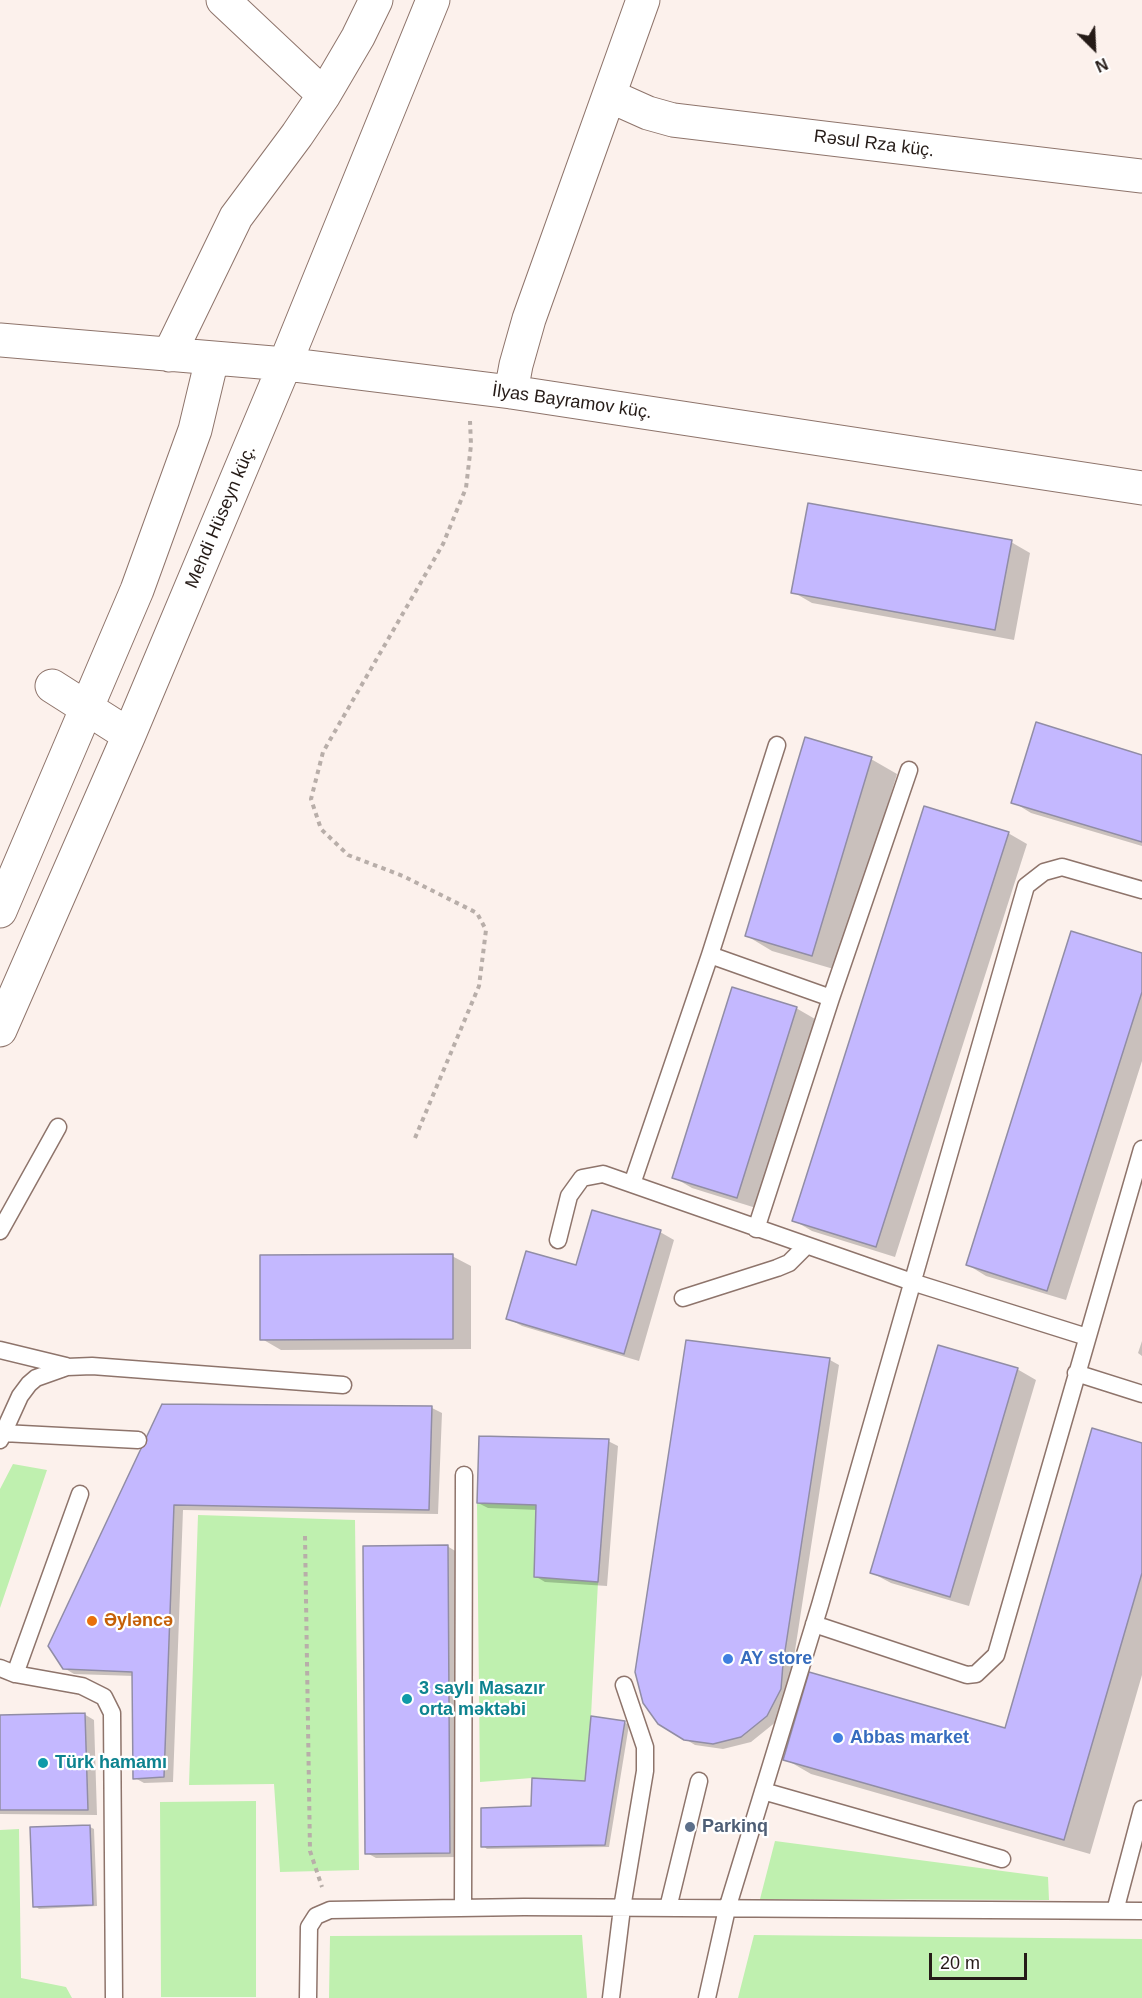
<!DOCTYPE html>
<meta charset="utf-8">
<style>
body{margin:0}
#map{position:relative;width:1142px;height:1998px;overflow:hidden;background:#fcf1ec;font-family:Arial,sans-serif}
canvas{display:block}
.north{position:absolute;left:1064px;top:18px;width:60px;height:60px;-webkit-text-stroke:4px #fff;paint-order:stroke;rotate:156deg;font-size:16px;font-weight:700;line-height:24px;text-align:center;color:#251b17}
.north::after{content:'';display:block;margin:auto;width:21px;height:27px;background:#251b17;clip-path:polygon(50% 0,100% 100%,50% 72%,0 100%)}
.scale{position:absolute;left:929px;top:1953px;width:98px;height:27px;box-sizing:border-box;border:3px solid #251b17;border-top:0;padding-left:8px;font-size:18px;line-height:21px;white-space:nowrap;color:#251b17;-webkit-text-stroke:4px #fff;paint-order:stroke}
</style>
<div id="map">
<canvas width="1142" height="1998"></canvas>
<div class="north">N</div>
<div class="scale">20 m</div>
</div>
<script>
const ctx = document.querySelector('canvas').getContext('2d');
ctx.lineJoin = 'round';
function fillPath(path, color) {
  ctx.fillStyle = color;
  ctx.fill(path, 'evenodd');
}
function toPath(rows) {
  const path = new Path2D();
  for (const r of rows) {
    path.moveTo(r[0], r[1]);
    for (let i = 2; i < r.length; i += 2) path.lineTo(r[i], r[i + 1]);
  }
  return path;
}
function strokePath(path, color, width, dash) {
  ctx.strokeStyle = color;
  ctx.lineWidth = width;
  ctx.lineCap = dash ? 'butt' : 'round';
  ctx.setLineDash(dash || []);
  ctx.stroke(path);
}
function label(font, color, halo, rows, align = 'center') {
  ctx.font = font + ' Arial,sans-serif';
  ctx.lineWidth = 4.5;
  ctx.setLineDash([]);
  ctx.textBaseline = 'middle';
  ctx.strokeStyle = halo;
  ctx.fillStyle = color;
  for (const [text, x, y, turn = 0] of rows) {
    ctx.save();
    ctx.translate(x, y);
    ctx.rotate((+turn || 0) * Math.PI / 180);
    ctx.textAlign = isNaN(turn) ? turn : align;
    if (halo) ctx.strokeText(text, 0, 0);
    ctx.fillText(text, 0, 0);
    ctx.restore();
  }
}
const green = toPath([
 [13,1464,47,1470,0,1608,0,1489],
 [477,1503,536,1505,534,1577,598,1582,591,1716,585,1781,532,1778,480,1782],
 [198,1515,355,1520,359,1870,280,1872,274,1784,189,1785],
 [256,1801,256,1997,161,1997,160,1802],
 [19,1829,21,1978,66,1987,72,1998,0,1998,0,1830],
 [775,1841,1048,1877,1049,1900,760,1899],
 [582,1935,587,1998,329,1998,330,1936],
 [754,1935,1142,1939,1142,1998,738,1998]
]);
const shadow = toPath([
 [1011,542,1030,553,1014,640,812,603,793,592],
 [1142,756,1142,846,1031,813,1013,802],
 [871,759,897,774,837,970,772,951,747,936],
 [1008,833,1027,844,895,1257,812,1231,793,1220],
 [1142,954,1142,1061,1066,1300,986,1276,968,1265],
 [796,1008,815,1019,756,1208,692,1188,673,1177],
 [660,1232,674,1240,639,1361,522,1326,507,1318,577,1267],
 [452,1256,471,1266,471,1349,281,1350,262,1339],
 [1142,1341,1142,1356,1138,1353],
 [830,1360,839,1365,792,1670,777,1721,751,1742,723,1749,695,1745,659,1723],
 [1017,1369,1036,1380,969,1606,891,1583,872,1573],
 [163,1405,432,1408,442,1413,438,1514,183,1510,173,1782,144,1783,135,1778,134,1676,74,1674,64,1668],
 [608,1441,618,1446,607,1586,545,1582,535,1576,538,1510,488,1508,478,1503],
 [1142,1444,1142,1675,1090,1854,811,1774,785,1759,1006,1730],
 [447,1546,457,1552,459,1857,376,1858,367,1853],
 [84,1714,94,1720,97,1815,0,1814,0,1717],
 [624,1722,629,1725,609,1847,487,1849,483,1846,532,1808,586,1783],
 [90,1827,94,1829,97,1906,39,1909,35,1906]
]);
const building = toPath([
 [808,503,1012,540,995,630,791,593,808,503],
 [1036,722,1142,755,1142,842,1011,803,1036,722],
 [805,737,872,757,812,956,745,936,805,737],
 [924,806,1009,832,876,1247,792,1221,924,806],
 [1071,931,1142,953,1142,992,1047,1291,966,1265,1071,931],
 [732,987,797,1007,737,1198,672,1178,732,987],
 [592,1210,661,1230,624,1354,506,1319,526,1251,576,1265,592,1210],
 [453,1254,453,1339,260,1340,260,1255,453,1254],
 [686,1340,830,1358,783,1664,781,1689,767,1716,741,1737,713,1744,684,1740,658,1724,643,1703,635,1672,686,1340],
 [938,1345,1018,1368,950,1597,870,1573,938,1345],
 [162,1404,432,1406,429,1510,174,1505,164,1777,133,1779,132,1672,63,1669,48,1646,162,1404],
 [1092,1428,1142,1443,1142,1573,1064,1840,783,1760,809,1672,1005,1728,1092,1428],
 [479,1436,609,1439,598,1582,534,1577,536,1505,477,1503,479,1436],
 [448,1545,450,1853,365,1854,363,1546,448,1545],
 [85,1713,88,1810,0,1810,0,1715,85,1713],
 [591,1716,625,1721,605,1845,481,1847,481,1808,531,1806,532,1778,585,1781,591,1716],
 [90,1825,93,1905,33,1907,30,1827,90,1825]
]);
const path = toPath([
 [415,1138,479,986,486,930,477,913,403,876,348,855,321,829,311,799,323,752,443,544,466,488,471,445,470,421],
 [305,1536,310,1851,322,1887]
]);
const service = toPath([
 [710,955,831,998],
 [632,1184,710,955,777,745],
 [756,1229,831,998,909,770],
 [0,1231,58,1127],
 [558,1240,569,1196,582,1178,603,1174,912,1282,1087,1337],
 [683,1298,777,1268,789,1263,806,1246],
 [0,1350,66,1366],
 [1076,1373,1142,1394],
 [3,1433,138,1440],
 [0,1440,20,1396,29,1384,36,1378,67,1367,92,1366,343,1385],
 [814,1624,967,1675,976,1674,996,1655,1142,1149],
 [0,1668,15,1674,82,1686,104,1697,112,1713,114,1998],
 [15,1674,80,1494],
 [763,1791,1002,1859],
 [463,1908,464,1475],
 [668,1908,699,1781],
 [1115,1911,1142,1809],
 [308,1998,309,1927,316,1916,330,1910,524,1907,1142,1911],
 [611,1998,622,1908,645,1771,645,1747,624,1685],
 [707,1998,727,1909,820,1605,1026,886,1044,872,1062,867,1142,890]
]);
const minor = toPath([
 [223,0,324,95],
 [610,96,648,113,673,120,1142,176],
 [0,340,285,364,511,392,1142,488],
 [169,355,236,217,297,135,324,95,358,37,376,0],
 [511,392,516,365,529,319,643,0],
 [52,686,129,735],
 [0,911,137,590,195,430,212,359],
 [0,1030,129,735,285,364,433,0]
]);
const markers = [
 [92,1621,6,"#e8710a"],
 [728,1659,6,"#3f7fe0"],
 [407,1699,6,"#0f9aa8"],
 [838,1738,6,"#3f7fe0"],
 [43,1763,6,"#0f9aa8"],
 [690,1827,6,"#5c6f8a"]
];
const streetNames = [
 ["Rəsul Rza küç.",874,144,7],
 ["İlyas Bayramov küç.",572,402,8],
 ["Mehdi Hüseyn küç.",221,517,-67]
];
const foodNames = [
 ["Əyləncə",104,1621]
];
const shopNames = [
 ["AY store",740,1659],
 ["Abbas market",850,1738]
];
const cultureNames = [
 ["3 saylı Masazır",419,1689],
 ["orta məktəbi",419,1710],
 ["Türk hamamı",55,1763]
];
const serviceNames = [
 ["Parkinq",702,1827]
];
fillPath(green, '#bff0af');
fillPath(shadow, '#0003');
fillPath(building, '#c4b8ff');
strokePath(building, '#918da5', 1.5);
strokePath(service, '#8e746b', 19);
strokePath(minor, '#8e746b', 35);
strokePath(path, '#b8aea9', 4, [4.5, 4.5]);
strokePath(service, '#fff', 16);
strokePath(minor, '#fff', 33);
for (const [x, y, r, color] of markers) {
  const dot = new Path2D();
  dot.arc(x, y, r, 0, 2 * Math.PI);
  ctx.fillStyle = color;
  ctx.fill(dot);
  strokePath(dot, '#fff', 2);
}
label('18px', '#251b17', '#fff', streetNames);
label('bold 18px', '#c56008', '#fff', foodNames, 'left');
label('bold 18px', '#366cbe', '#fff', shopNames, 'left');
label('bold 18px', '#0d838f', '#fff', cultureNames, 'left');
label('bold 18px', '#4e5e75', '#fff', serviceNames, 'left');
</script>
